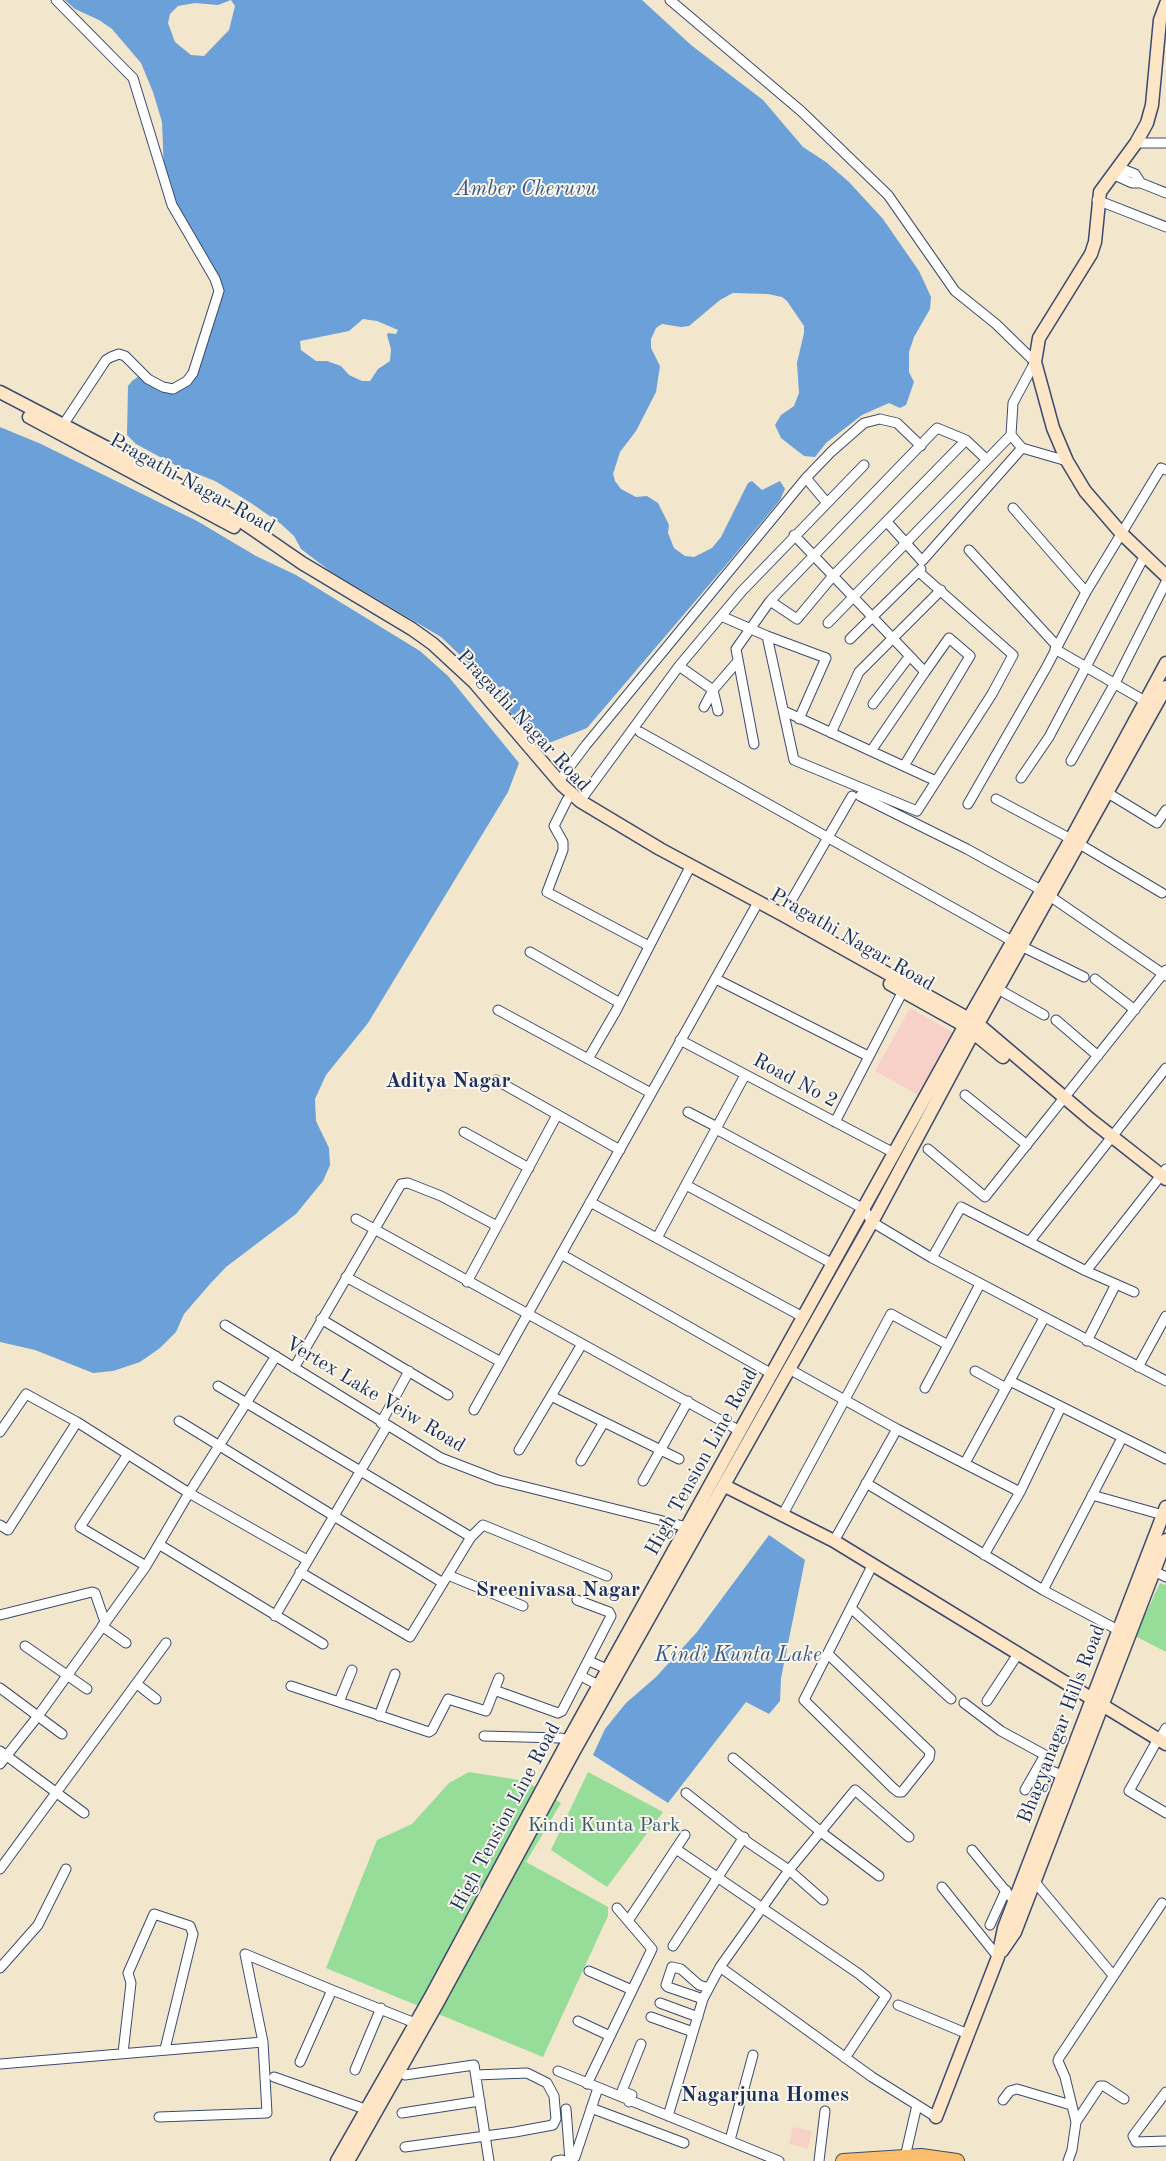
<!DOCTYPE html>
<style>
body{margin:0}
canvas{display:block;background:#f2e7cd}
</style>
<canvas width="1166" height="2161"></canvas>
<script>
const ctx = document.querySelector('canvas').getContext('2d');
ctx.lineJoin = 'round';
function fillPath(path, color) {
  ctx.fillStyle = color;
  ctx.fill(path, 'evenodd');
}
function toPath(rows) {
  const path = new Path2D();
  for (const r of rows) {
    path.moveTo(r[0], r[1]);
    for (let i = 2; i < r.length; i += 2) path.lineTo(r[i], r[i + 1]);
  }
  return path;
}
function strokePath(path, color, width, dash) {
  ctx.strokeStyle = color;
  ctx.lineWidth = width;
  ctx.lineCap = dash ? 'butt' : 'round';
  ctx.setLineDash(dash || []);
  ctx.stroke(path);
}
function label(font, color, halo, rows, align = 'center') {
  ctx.font = font + ' "Old Standard TT",serif';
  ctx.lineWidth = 4;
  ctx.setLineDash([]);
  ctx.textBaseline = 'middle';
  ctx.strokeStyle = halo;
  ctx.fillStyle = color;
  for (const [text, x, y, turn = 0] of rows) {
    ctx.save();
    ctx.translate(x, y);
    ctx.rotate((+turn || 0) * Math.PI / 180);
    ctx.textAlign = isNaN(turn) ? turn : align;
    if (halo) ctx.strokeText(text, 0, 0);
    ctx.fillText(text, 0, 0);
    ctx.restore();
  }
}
const built = toPath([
 [910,1008,954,1033,918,1095,875,1071],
 [793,2127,812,2131,808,2149,789,2144]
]);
const green = toPath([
 [1160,1583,1166,1585,1166,1652,1135,1636],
 [469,1772,526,1781,561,1803,526,1862,608,1907,608,1916,543,2057,326,1968,377,1840,412,1824,449,1783],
 [588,1772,663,1812,607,1887,551,1850]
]);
const water = toPath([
 [65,0,642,0,691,45,763,100,803,147,826,162,849,182,883,219,919,271,931,297,930,309,914,337,909,352,909,372,914,382,906,405,900,408,889,403,862,415,826,443,815,457,804,456,781,438,775,425,781,415,794,406,799,393,797,363,804,333,804,326,787,301,782,297,768,294,733,293,720,300,689,326,681,327,662,324,656,328,651,339,651,348,660,366,656,392,636,431,620,452,613,474,615,481,621,489,636,497,647,496,658,503,669,525,668,533,674,548,685,556,694,557,712,548,721,537,748,483,752,481,762,490,780,481,785,489,780,500,732,558,587,728,549,743,542,740,514,717,481,675,441,637,330,571,301,549,294,536,281,524,251,503,215,481,175,465,136,444,127,435,128,386,132,381,139,376,153,387,169,391,190,383,209,339,221,302,220,281,192,237,190,226,175,205,171,183,164,172,162,122,153,92,141,63,112,29,99,20,75,9],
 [231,0,235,6,229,30,204,56,191,55,175,42,168,23,170,14,178,6,195,3,218,5],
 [363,319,377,321,398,330,396,334,388,333,387,335,391,349,390,361,378,369,370,381,362,381,349,375,341,366,327,361,316,361,301,350,300,341,349,331],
 [0,427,41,444,197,521,256,556,296,575,420,651,448,676,519,763,508,792,368,1023,326,1075,315,1099,316,1121,329,1148,330,1165,323,1181,296,1214,226,1267,210,1284,184,1314,176,1332,160,1348,140,1362,113,1371,93,1373,35,1350,0,1342],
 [769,1535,805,1560,781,1678,780,1701,769,1714,746,1702,668,1803,593,1755,605,1729,626,1703,656,1677,697,1632]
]);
const street = toPath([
 [56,0,133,78,172,205,215,279,219,291,193,373,187,381,173,389,163,387,148,379,125,356,119,354,111,357,106,360,63,425],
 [670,0,801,111,888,195,955,291,996,324,1035,362,1013,403,1011,435,1022,448,1067,461],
 [1136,143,1166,143],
 [1112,174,1132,183,1141,183,1135,174,1117,167],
 [1141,183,1166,193],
 [1097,200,1166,227],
 [806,478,827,503],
 [1013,508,1086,592],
 [887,522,922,561,1022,448],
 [794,535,925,672,871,751],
 [969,550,1056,645],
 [770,601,797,619,832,577,966,440],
 [721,616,767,636,826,658,799,719],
 [828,623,1011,435],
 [767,636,794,760,917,811,992,694,1013,655,919,572],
 [850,639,921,569],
 [1055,649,1150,704],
 [679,666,713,690,738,661],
 [713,690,718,711],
 [873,704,909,657],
 [704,707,713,690],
 [784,711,936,781],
 [640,732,1021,946,1084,977],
 [831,733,859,672,941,590],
 [754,744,736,649,770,601,937,428,966,440,986,459],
 [1071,761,1115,683,1166,582],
 [904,766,970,656,949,638,925,672],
 [1021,778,1049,737,1144,557],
 [559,781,586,745,806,478,831,452,864,423,880,419,897,423,921,446],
 [1103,790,1157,823,1166,810],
 [860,796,967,849,1041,890,1166,976],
 [996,799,1071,839,1162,893],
 [567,800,554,826,563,842,563,850,547,892,649,946],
 [580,801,679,666,742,591,864,465],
 [968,804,1046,668,1086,592,1161,468,1166,470],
 [783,915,852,796],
 [530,952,620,1003],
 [716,979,868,1056],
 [1095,979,1135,1010],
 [998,989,1044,1015],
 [498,1010,651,1093],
 [1056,1020,1098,1056],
 [680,1040,894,1153],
 [588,1059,616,1011,688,871],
 [496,1080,620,1150],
 [965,1095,1027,1145],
 [688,1112,717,1127],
 [835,1122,903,991],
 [716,1129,864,1209,872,1222,932,1258,1166,1381],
 [464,1132,529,1168],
 [928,1149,985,1197,1166,970],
 [686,1185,833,1264],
 [590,1202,803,1317],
 [356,1219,740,1431],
 [657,1238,745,1075],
 [1030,1241,1166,1068],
 [561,1254,772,1374],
 [932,1258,961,1207,1086,1271,1134,1292],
 [1086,1271,1166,1169],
 [346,1277,501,1362],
 [467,1282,557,1115],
 [321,1319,448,1395],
 [225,1325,441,1458,498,1480,687,1527],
 [1087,1341,1116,1284],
 [1138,1367,1166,1316],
 [294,1368,401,1184,408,1183,441,1196,497,1226],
 [789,1369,897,1429,1020,1492],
 [975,1371,1006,1388],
 [1010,1381,1166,1459],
 [218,1386,471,1537],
 [925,1388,948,1345],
 [551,1396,679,1459],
 [474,1410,756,906],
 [179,1421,443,1583],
 [381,1423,409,1371],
 [0,1432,26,1394,77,1422,189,1493,307,1560],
 [519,1450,582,1344],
 [128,1454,80,1527,146,1566],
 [581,1461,604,1422],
 [965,1463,1044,1318],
 [643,1481,688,1401],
 [866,1483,1043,1590,1118,1630],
 [1092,1495,1163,1515],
 [782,1516,891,1314,948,1345,980,1284],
 [0,1525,8,1530,77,1422],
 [834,1541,897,1429],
 [160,1545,323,1644],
 [984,1555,1020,1492,1061,1407],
 [1150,1569,1166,1577],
 [300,1572,410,1637,471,1537,483,1525,607,1576],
 [448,1575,523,1606],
 [1043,1590,1122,1438],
 [852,1609,951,1699],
 [0,1615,92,1592,95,1593,105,1622],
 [275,1616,387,1426],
 [102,1626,126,1643],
 [25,1646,87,1689],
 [828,1654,930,1752,929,1758,902,1792,898,1792,893,1788,804,1700,872,1566],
 [589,1661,609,1670],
 [581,1676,600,1686],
 [137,1684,156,1699],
 [291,1686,429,1732,432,1730,448,1699,486,1711,499,1678],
 [0,1688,62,1734],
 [494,1690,558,1713,562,1711,611,1616,609,1612,577,1600],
 [987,1701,1018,1654],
 [339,1702,352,1670],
 [964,1703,1001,1731,1045,1755,1025,1790],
 [379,1716,395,1674],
 [484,1736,561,1738,573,1743],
 [1158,1739,1129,1791,1166,1813],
 [1159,1740,1166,1728],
 [0,1751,84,1813],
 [733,1758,821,1832,879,1876],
 [0,1764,38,1716,146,1566,189,1493,276,1356],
 [1041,1767,1062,1775],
 [686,1793,749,1843,789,1870,823,1900],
 [676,1849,859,1974,886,1996,845,2058],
 [972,1850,1014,1901],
 [0,1869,166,1643],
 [1034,1881,1112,1974],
 [942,1887,998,1957],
 [628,1921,685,1835],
 [990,1925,1006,1890],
 [673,1946,744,1837],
 [720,1967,872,2077,917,2105],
 [0,1968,38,1925,66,1869],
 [589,1971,632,1990],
 [332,1990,415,2023],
 [703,1999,668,1987,666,1985,672,1967,681,1969,699,1985,709,1988],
 [660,2003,698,2017],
 [898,2005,968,2034],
 [651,2017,693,2032],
 [578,2021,610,2036],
 [123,2053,131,1983,128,1973,154,1914,190,1926,193,1934,165,2049],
 [0,2064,263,2042,245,1954,332,1990,300,2062],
 [355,2070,381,2008],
 [558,2071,779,2161],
 [405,2075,474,2065,489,2161],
 [274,2077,365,2109],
 [587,2084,652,1949,617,1908],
 [1166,2092,1133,2136,1136,2142,1166,2141],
 [1003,2100,1010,2091,1017,2089,1071,2105],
 [629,2102,632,2095,622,2091,641,2044],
 [591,2108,684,2143],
 [566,2109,570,2161],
 [402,2113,480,2101],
 [668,2116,703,1999,720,1967,789,1870,855,1790,909,1837],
 [159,2117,267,2113,263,2042],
 [1076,2122,1100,2086,1104,2086,1124,2099],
 [730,2140,753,2055],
 [405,2147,515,2132,553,2125,556,2119,554,2096,547,2083,527,2073,476,2075],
 [575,2157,598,2088],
 [905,2157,917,2105,936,2117],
 [556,2161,562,2160],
 [819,2161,825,2111],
 [1068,2161,1072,2150,1076,2122,1065,2077,1058,2061,1059,2058,1162,1903]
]);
const secondary = toPath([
 [1166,4,1160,20,1152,105,1147,123,1136,143,1100,192,1095,242,1091,254,1039,338,1035,362,1053,428,1067,461,1085,491,1122,534,1166,576],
 [0,392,186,489,241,521,302,563,412,629,433,644,474,682,562,785,580,801,660,849,783,915,978,1024,1091,1120,1166,1179],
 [29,417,234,527],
 [890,984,965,1026,1003,1057],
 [725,1486,834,1541,1166,1744],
 [1002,1951,1015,1932,1166,1540],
 [936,2117,998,1957,1004,1928,1166,1507],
 [337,2161,430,1998,568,1741,969,1018,1071,839,1166,663],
 [348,2161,438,2002,573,1753,872,1222,978,1024,1166,687]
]);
const primary = toPath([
 [843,2161,921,2156,957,2161]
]);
const streetNames = [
 ["Pragathi Nagar Road",192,484,29],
 ["Pragathi Nagar Road",523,721,47],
 ["Pragathi Nagar Road",852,940,30],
 ["Road No 2",795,1081,28],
 ["Vertex Lake Veiw Road",375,1395,31],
 ["High Tension Line Road",702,1462,-61],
 ["Bhagyanagar Hills Road",1062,1724,-69],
 ["High Tension Line Road",506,1817,-62]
];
const parkNames = [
 ["Kindi Kunta Park",604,1826]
];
const waterNames = [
 ["Amber Cheruvu",526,189],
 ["Kindi Kunta Lake",738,1655]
];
const neighbourhoodNames = [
 ["Aditya Nagar",448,1081],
 ["Sreenivasa Nagar",558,1590],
 ["Nagarjuna Homes",765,2095]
];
fillPath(built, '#f7d1c7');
fillPath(green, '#95dd98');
fillPath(water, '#6ba0d8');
strokePath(street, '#3b4b6f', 11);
strokePath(secondary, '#3b4b6f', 15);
strokePath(primary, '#3b4b6f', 16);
strokePath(street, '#fff', 9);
strokePath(secondary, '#fde5c5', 12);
strokePath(primary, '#fabe6d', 14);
label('20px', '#1b2f5e', '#fbf7ec', streetNames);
label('20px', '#3a5a6c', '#fbf7ec', parkNames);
label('italic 21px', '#375789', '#fbf7ec', waterNames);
label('bold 21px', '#1b2f5e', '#fbf7ec', neighbourhoodNames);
</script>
